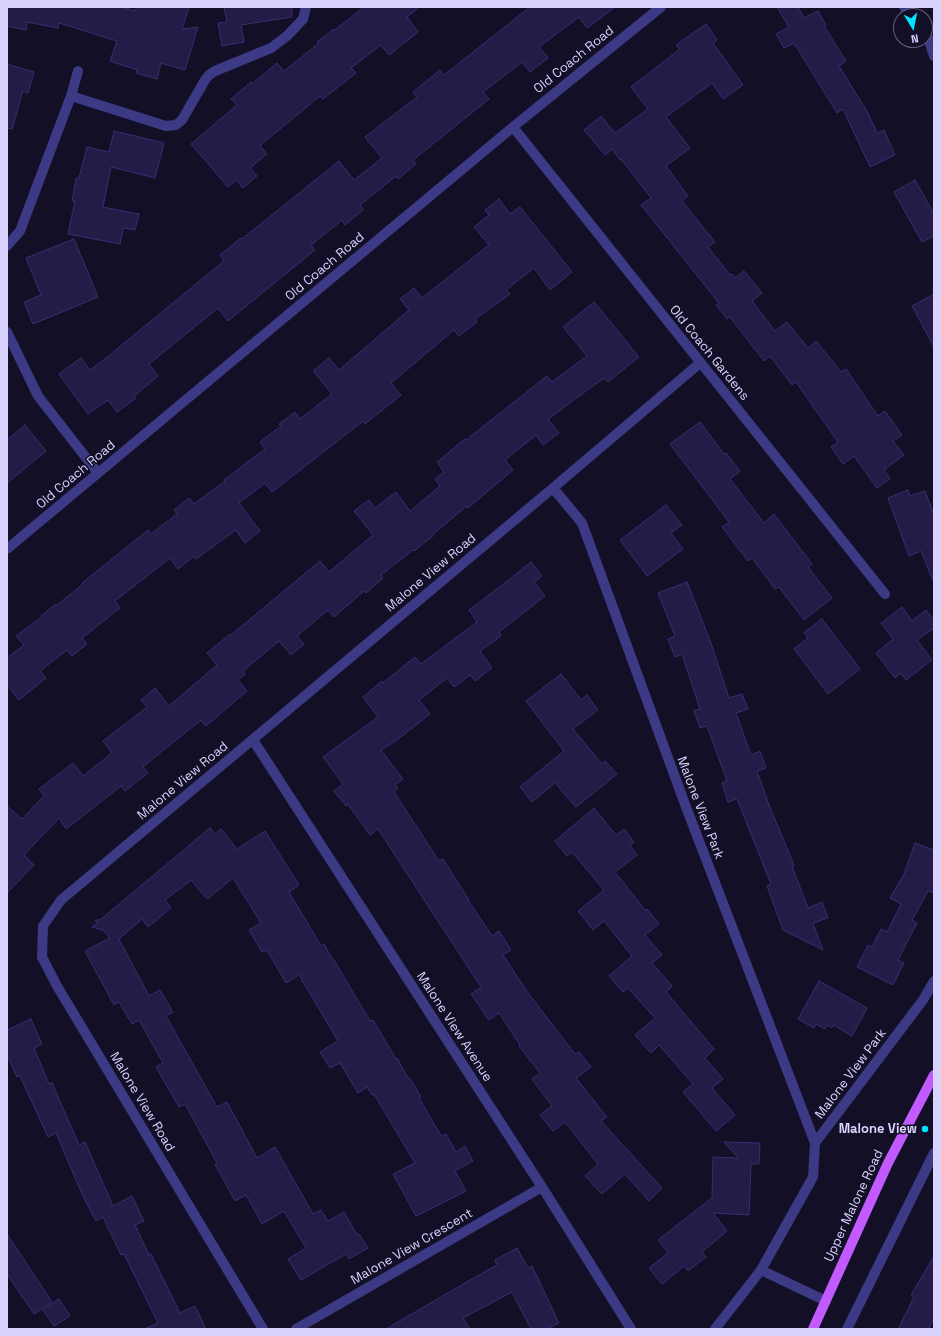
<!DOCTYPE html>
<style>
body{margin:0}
#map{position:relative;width:941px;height:1336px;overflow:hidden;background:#130f26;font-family:"Space Grotesk",sans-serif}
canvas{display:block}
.frame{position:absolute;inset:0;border:8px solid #d9d4ff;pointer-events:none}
.north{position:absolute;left:893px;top:8px;width:40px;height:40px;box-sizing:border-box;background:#130f26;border:1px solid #625e7d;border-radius:50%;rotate:170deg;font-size:11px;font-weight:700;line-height:16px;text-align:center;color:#d9d4ff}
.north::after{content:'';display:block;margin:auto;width:14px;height:18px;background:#00e5ff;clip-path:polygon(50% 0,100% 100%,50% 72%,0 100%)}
</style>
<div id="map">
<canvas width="941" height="1336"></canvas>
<div class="frame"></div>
<div class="north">N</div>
</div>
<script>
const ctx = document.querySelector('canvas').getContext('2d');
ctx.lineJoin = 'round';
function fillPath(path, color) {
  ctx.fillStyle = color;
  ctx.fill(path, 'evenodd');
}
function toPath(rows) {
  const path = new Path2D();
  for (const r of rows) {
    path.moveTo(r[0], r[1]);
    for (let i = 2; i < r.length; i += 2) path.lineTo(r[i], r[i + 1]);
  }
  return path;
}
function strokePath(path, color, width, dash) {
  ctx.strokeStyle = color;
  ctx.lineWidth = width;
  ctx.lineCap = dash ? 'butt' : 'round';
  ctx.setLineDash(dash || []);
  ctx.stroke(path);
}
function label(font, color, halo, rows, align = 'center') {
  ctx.font = font + ' "Space Grotesk",sans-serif';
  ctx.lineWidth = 3;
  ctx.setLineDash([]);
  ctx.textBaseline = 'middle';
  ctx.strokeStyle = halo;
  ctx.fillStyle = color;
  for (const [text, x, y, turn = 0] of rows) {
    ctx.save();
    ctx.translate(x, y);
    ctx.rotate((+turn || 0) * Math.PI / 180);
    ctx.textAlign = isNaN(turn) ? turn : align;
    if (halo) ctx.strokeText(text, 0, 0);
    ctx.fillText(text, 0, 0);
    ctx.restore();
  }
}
const building = toPath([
 [7,7,122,7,135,11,137,7,189,7,182,29,198,27,185,70,161,63,157,79,136,73,137,70,110,61,117,41,59,23,58,28,27,22,26,30,7,26,7,7],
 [224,7,292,7,292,17,241,25,244,42,222,46,218,23,227,22,224,7],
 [364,7,419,7,407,17,418,32,389,55,381,45,351,68,356,73,323,99,320,96,263,143,260,146,267,154,250,168,257,176,243,188,236,180,228,187,191,144,237,105,231,99,251,82,252,84,277,63,284,71,318,44,317,42,334,29,335,30,364,7],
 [530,7,615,7,587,28,579,17,539,47,548,58,530,72,522,62,483,92,489,99,413,160,416,164,398,179,396,176,360,205,363,210,345,225,342,220,311,245,315,250,245,307,228,321,218,308,149,364,158,376,134,396,136,398,117,412,108,400,88,414,59,374,81,358,90,370,106,358,224,261,220,255,241,238,242,239,339,161,354,180,382,158,365,137,417,97,413,92,440,70,444,75,530,7],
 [777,7,798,7,804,18,818,11,826,25,824,26,846,61,839,66,868,113,877,133,884,130,895,155,870,167,843,109,837,113,794,43,784,48,776,34,789,27,777,7],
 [706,24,717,40,713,43,743,85,723,99,712,83,666,117,690,148,666,166,688,196,682,201,715,242,708,247,730,275,732,274,735,278,744,271,762,293,752,301,775,331,787,322,808,348,816,341,841,372,846,369,878,416,885,411,902,435,893,441,904,455,884,470,890,479,877,488,854,456,843,464,831,447,838,442,796,382,792,385,770,356,764,361,730,317,727,319,716,305,719,303,641,205,651,198,621,159,620,160,612,149,605,155,584,130,601,116,615,133,648,109,631,87,680,49,676,45,706,24],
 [7,64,34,72,28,93,23,91,12,129,7,128,7,64],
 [114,131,164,143,155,178,111,167,103,207,139,214,135,230,123,228,120,244,68,234,75,201,72,201,76,178,79,178,87,147,109,152,114,131],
 [915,180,934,214,934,236,922,242,894,192,915,180],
 [499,199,510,214,520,207,572,272,550,290,534,268,506,290,510,294,475,319,477,322,459,336,454,330,391,383,401,395,365,424,363,421,272,492,265,483,239,503,260,531,245,543,236,530,196,559,194,556,178,569,170,558,115,601,120,608,82,638,87,644,72,656,67,650,40,671,46,678,19,700,7,685,7,658,24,645,16,636,42,617,41,616,56,604,57,605,83,584,82,583,148,530,151,534,177,514,174,510,189,498,194,504,225,481,224,480,265,449,260,442,281,426,279,424,295,412,300,419,332,394,313,371,329,358,339,370,409,310,400,299,414,288,422,298,489,245,474,227,489,215,485,210,499,199],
 [74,239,98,297,33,324,24,302,41,295,26,258,74,239],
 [934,294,934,347,912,306,934,294],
 [594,302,639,357,608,382,604,378,548,419,559,433,543,445,536,435,505,460,513,470,468,508,467,506,433,534,434,535,414,551,413,550,381,575,383,578,366,593,364,591,334,617,328,610,297,636,304,644,291,655,279,641,243,671,245,674,238,680,247,691,206,726,201,720,151,760,143,767,148,773,125,791,121,786,66,829,59,818,24,855,34,865,7,893,7,806,22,819,44,796,39,789,73,763,83,776,112,753,103,741,147,707,141,700,155,688,169,706,217,665,207,653,230,634,231,635,320,561,329,572,373,535,354,511,369,500,375,508,396,492,410,511,440,486,435,479,444,472,437,462,465,439,466,440,547,376,552,382,587,356,563,327,594,302],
 [700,422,724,454,726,453,740,471,730,479,764,523,774,514,812,564,808,567,832,598,804,620,779,587,775,589,752,558,748,561,722,527,729,522,670,444,700,422],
 [25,425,46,451,7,483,7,440,25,425],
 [908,490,910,496,925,491,934,515,934,580,933,581,921,551,909,556,888,498,908,490],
 [666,505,682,525,671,533,683,549,647,576,620,540,666,505],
 [531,562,542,576,534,582,545,596,499,632,501,636,480,651,492,668,475,681,470,675,454,687,447,678,419,700,430,714,397,740,381,750,403,779,395,785,398,788,394,792,439,861,443,859,469,900,468,900,492,936,499,931,511,950,503,955,528,993,575,1054,579,1052,591,1067,576,1078,607,1117,601,1121,662,1188,649,1201,625,1174,602,1194,585,1176,598,1164,565,1122,553,1131,540,1115,552,1106,532,1079,540,1073,519,1046,520,1045,499,1013,489,1020,471,994,481,987,378,829,370,835,348,804,346,806,334,791,343,784,323,757,378,717,363,697,382,681,383,683,415,657,421,664,477,622,469,610,510,579,531,562],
 [687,582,711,643,729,698,742,694,748,709,736,713,751,755,760,751,766,768,757,771,769,805,794,865,792,866,808,908,822,902,828,918,813,923,823,950,783,930,767,886,771,884,737,799,728,802,722,783,727,781,707,726,700,728,694,711,700,709,682,654,675,657,668,639,675,636,658,593,687,582],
 [902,607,912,621,926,610,934,621,934,628,917,640,932,660,906,680,900,673,895,678,876,653,893,639,881,623,902,607],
 [822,619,860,669,828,694,794,649,808,638,804,633,822,619],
 [561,674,581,700,587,695,598,710,573,729,602,764,605,761,617,774,576,807,555,783,532,802,520,787,564,751,526,701,561,674],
 [594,808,616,835,624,829,634,842,630,846,637,855,615,872,645,910,647,909,659,924,645,935,662,955,652,963,672,986,666,992,714,1049,705,1058,723,1079,712,1088,735,1115,716,1131,683,1092,693,1084,659,1045,651,1053,635,1035,655,1018,628,988,623,992,609,976,632,956,604,921,593,930,578,911,604,890,572,852,567,856,555,841,594,808],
 [210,828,215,834,221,829,237,849,265,831,299,885,289,892,321,946,324,944,333,960,334,960,370,1021,373,1020,396,1059,397,1058,408,1078,410,1078,421,1097,419,1098,441,1136,446,1134,456,1152,465,1146,473,1161,455,1171,466,1191,416,1216,393,1174,415,1163,374,1094,372,1095,367,1087,358,1093,340,1063,330,1068,320,1052,338,1041,299,975,286,983,267,950,262,952,249,930,261,923,233,878,207,899,191,880,165,900,171,908,148,927,142,919,119,939,149,996,160,990,173,1012,166,1016,217,1107,227,1102,257,1158,275,1147,313,1214,321,1210,328,1221,344,1212,357,1235,359,1234,368,1248,349,1259,346,1254,301,1280,288,1259,306,1248,284,1211,262,1224,246,1195,235,1201,215,1164,217,1163,185,1104,179,1107,156,1067,163,1063,139,1020,132,1024,119,1002,114,1005,85,951,110,938,103,930,92,927,97,923,95,920,100,920,210,828],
 [915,843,934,850,934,893,928,891,912,920,917,923,898,960,904,963,893,985,857,967,868,945,872,947,881,929,887,932,901,904,890,898,904,874,915,843],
 [819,981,867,1008,852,1036,833,1025,832,1028,827,1025,825,1029,816,1024,814,1028,798,1019,819,981],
 [31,1019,42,1044,34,1048,49,1084,52,1083,79,1145,85,1142,113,1206,132,1196,144,1221,135,1225,149,1255,151,1254,180,1313,195,1306,206,1329,144,1329,158,1323,124,1254,121,1255,103,1217,96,1221,82,1194,56,1133,48,1137,20,1076,17,1077,7,1055,7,1030,31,1019],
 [724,1142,760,1143,759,1164,751,1164,749,1215,713,1213,727,1231,702,1252,706,1257,688,1271,684,1266,662,1284,649,1268,668,1253,658,1240,712,1198,713,1157,738,1158,724,1142],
 [7,1234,52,1302,34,1314,7,1274,7,1234],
 [517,1248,528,1268,532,1266,559,1323,547,1329,531,1329,512,1292,463,1318,470,1329,386,1329,465,1283,497,1265,495,1260,517,1248],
 [934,1256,934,1318,929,1329,898,1329,914,1297,911,1295,934,1256],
 [59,1299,70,1316,54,1326,43,1310,59,1299]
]);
const minor = toPath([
 [904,7,912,16],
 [926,32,934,56],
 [71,96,166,126,176,125,182,120,205,80,209,75,215,71,271,48,287,36,303,19,306,7],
 [513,127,885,594],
 [7,246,20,231,71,96,78,71],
 [7,332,38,396,98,473],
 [553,488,582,523,686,807,815,1143],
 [7,549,513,127,661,7],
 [253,740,542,1187,631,1329],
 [761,1270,826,1301],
 [263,1329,57,986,42,957,43,926,61,900,553,488,700,363],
 [296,1329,542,1187],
 [715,1329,761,1270,813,1177,815,1143,923,1000,934,981],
 [847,1329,934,1153]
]);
const major = toPath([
 [813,1329,888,1163,934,1075]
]);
const markers = [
 [925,1129,4,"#00e5ff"]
];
const streetNames = [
 ["Old Coach Road",574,60,-39],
 ["Old Coach Road",325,267,-40],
 ["Old Coach Gardens",709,353,51],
 ["Old Coach Road",76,475,-40],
 ["Malone View Road",431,573,-40],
 ["Malone View Road",183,781,-40],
 ["Malone View Park",700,808,69],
 ["Malone View Avenue",454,1027,57],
 ["Malone View Park",851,1074,-53],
 ["Malone View Road",142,1102,59],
 ["Upper Malone Road",854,1206,-65],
 ["Malone View Crescent",412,1247,-30]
];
const poiNames = [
 ["Malone View",917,1129]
];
fillPath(building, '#241b47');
strokePath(building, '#3b2d73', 1);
strokePath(minor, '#3d3a85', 10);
strokePath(major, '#c25bff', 10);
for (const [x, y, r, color] of markers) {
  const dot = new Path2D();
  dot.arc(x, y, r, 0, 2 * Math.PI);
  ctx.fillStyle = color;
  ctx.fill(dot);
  strokePath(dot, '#130f26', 1.5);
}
label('13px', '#d9d4ff', '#130f26', streetNames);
label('bold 13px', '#d9d4ff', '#130f26', poiNames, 'right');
</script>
